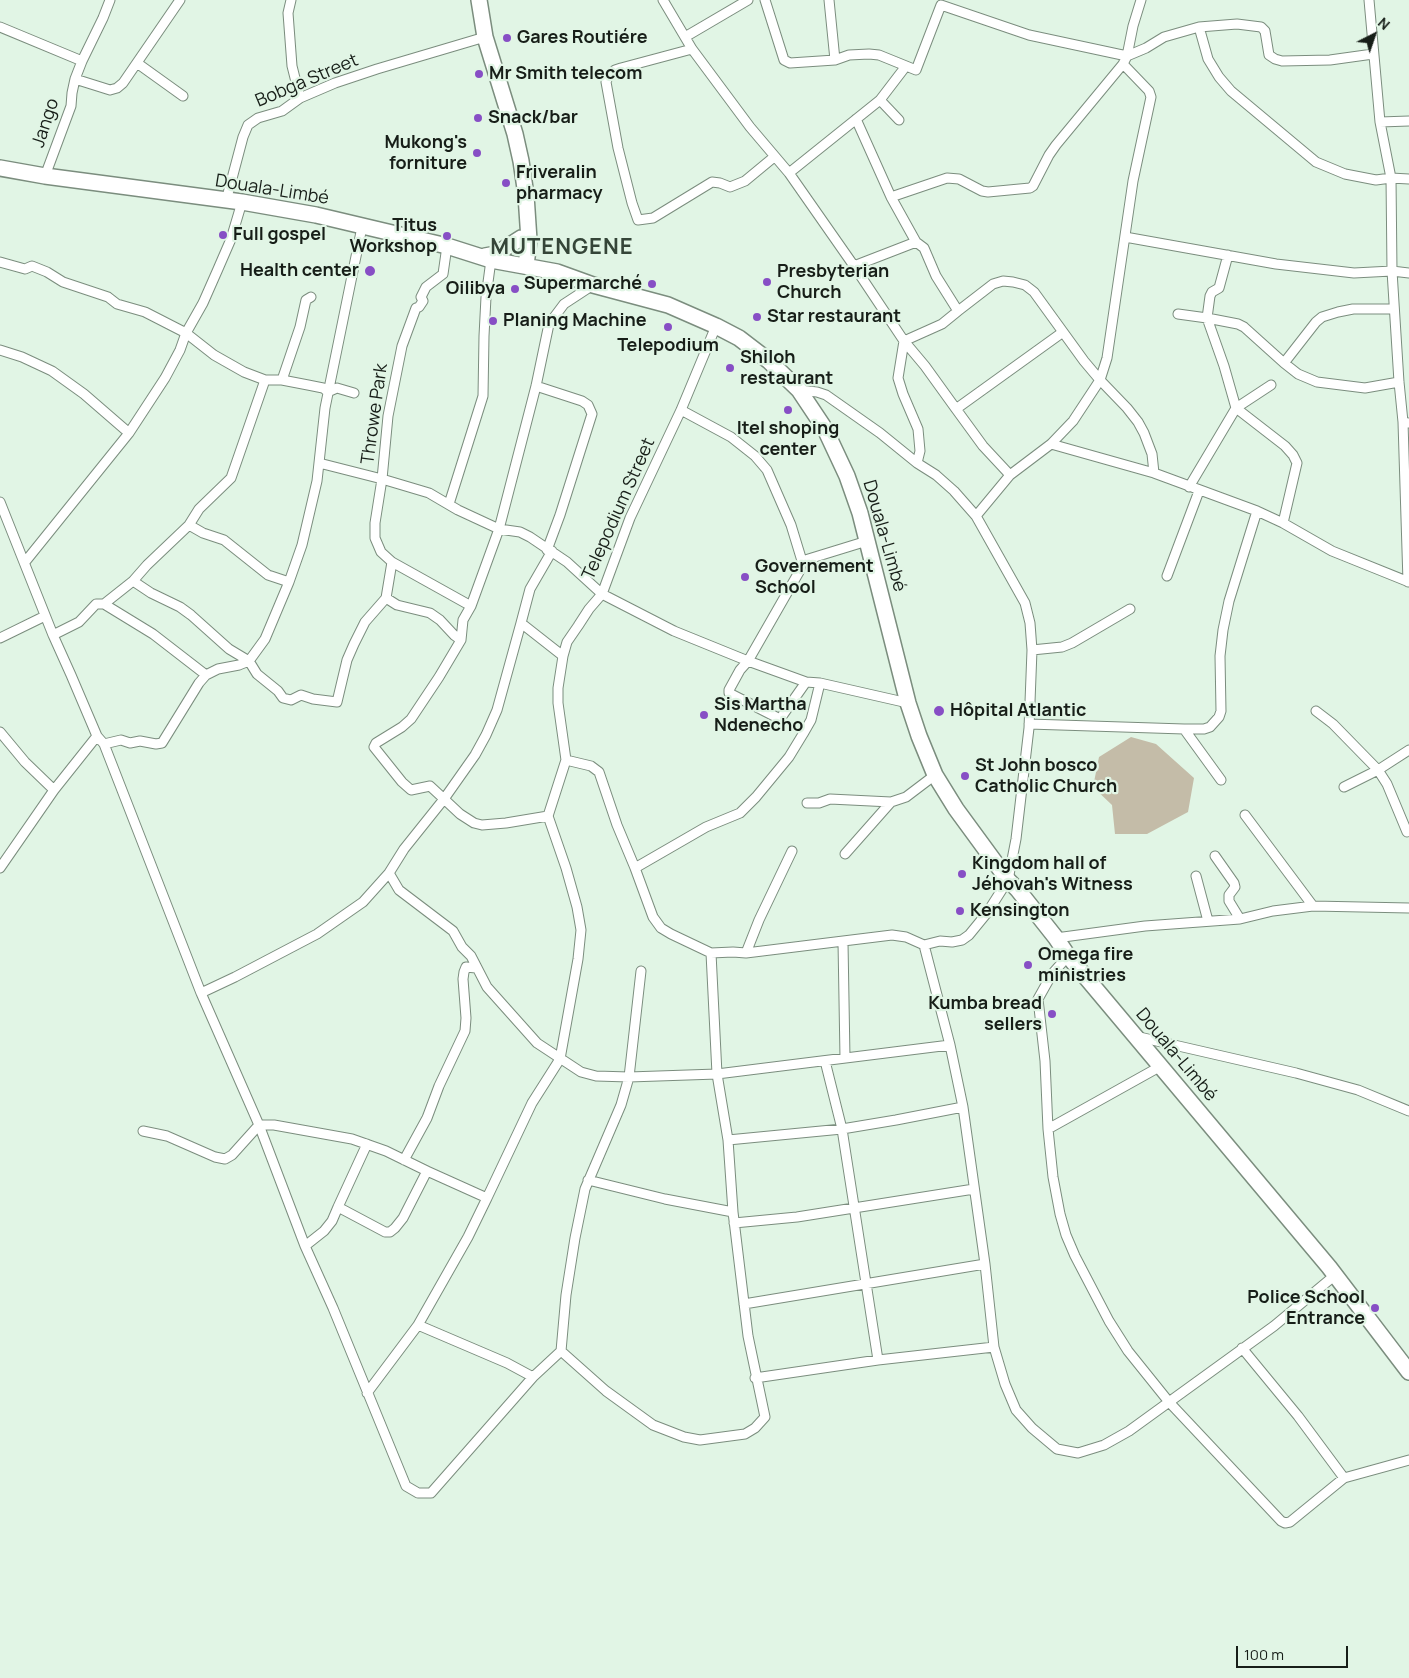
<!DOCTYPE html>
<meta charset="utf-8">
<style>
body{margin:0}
#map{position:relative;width:1409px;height:1678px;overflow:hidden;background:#e1f5e5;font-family:Manrope,sans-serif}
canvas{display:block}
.north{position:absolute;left:1349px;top:10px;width:50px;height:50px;-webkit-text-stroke:4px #e1f5e5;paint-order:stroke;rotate:41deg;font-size:14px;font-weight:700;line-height:20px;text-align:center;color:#171e18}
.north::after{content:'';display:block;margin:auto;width:18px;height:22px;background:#171e18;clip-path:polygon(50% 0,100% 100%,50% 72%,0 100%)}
.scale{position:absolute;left:1236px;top:1646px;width:112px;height:22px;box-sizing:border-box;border:2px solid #171e18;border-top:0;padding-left:6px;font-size:15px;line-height:18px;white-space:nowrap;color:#171e18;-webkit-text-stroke:4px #e1f5e5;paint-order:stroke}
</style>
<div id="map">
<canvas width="1409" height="1678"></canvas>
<div class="north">N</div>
<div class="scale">100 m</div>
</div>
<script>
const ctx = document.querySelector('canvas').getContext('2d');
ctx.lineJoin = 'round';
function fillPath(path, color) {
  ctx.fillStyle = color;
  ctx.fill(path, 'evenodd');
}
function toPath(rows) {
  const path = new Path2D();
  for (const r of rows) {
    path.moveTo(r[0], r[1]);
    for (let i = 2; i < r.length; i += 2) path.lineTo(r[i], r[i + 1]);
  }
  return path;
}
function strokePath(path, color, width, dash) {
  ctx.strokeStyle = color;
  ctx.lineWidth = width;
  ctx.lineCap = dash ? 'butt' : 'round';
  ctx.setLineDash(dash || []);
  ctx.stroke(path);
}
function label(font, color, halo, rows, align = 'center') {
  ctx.font = font + ' Manrope,sans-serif';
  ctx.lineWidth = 4.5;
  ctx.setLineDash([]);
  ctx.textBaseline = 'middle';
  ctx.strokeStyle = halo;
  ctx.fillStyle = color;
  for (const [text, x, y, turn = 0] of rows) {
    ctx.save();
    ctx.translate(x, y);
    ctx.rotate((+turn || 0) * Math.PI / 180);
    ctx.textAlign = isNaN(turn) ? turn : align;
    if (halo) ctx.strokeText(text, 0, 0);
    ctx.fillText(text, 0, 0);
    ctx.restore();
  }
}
const green = toPath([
 [1131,737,1156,744,1194,778,1188,812,1147,834,1115,834,1112,805,1093,787,1099,757]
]);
const street = toPath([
 [291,0,288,13,292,66,300,98],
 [663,0,692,49,750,127,789,173,854,266,904,341,898,378,903,394,918,429,920,451,917,463],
 [765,0,784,60,790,63,835,60,849,55,869,54,879,55,916,70,941,5,1029,35,1127,56,1146,48,1164,37,1199,27,1208,59,1219,77,1231,91,1316,162,1345,174,1376,180,1391,178,1409,179],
 [829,0,835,60],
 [1369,0,1380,122,1391,178,1392,271,1399,382,1403,422,1409,423],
 [0,27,82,61,103,18,110,0],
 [1199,27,1237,24,1261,27,1265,31,1269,55,1275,59,1282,61,1330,60,1373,54],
 [685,37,748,0],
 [692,49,621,68,615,70,608,77,606,82,618,148,632,203,638,220,653,218,712,182,720,183,730,187,745,181,774,157],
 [82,61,75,79,110,90,117,88,123,83,180,0],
 [137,63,183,96],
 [880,100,906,66],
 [856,119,891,197,947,178,959,179,982,191,988,192,1030,188,1033,186,1049,155,1056,145,1123,64,1127,56,1133,26,1141,0],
 [1380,122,1409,121],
 [789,173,880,100,899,120],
 [45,176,71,106,72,93,75,79],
 [891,197,916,242],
 [226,201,243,137,248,125,258,118,282,111,300,98,335,83,377,69,485,37],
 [1125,237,1276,264,1354,273,1392,271,1409,273],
 [447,246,443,274,426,287,421,297,423,301,419,307,416,308,402,346,388,416,382,479,429,493,458,510,499,529,471,606,463,620,461,640,439,677,411,719,402,727,376,743,374,747,402,782,411,790,430,786,444,799,475,755,486,735,497,710,521,623,563,656,567,642,578,626,589,609,602,594,674,631,748,661,799,572,802,561,867,541],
 [1228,255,1219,288,1212,292,1210,296,1207,318,1238,324,1244,327,1284,363],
 [0,262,25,269,32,266,47,272,63,282,108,297,117,304,145,312,186,333,214,355,244,372,265,380,282,380,308,385,323,388,328,392,337,388,354,393],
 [854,266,916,242,924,248,936,276,958,311,942,324,904,341,925,366,956,409,1063,332,1084,361,1100,380],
 [593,285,564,304,549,324,536,386,499,529,520,532,530,537,567,562,602,594,630,518,681,410,716,326],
 [1393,309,1353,309,1338,312,1322,317,1316,322,1284,363,1298,374,1317,382,1365,388,1399,382],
 [958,311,993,284,1003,281,1013,282,1025,285,1034,292,1063,332],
 [1178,314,1207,318,1224,366,1236,408,1271,385],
 [0,350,22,357,52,371,84,394,129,433],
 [282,380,300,327,306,300,311,297],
 [1100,380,1107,358,1133,181,1151,97,1149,91,1123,64],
 [536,386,582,401,588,405,592,414,560,515,547,550],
 [956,409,983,446,1010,475],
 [681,410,731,437,755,456,767,470,791,525,802,561],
 [1403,422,1408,582],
 [319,463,382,479,375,523,375,538,381,552,392,562,471,606],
 [1189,487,1236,408,1285,446,1293,455,1297,463,1283,523],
 [0,502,53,635,71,675,97,736,104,744,201,993,259,1125,305,1246,333,1308,406,1486,418,1493,431,1493,533,1377,561,1351,566,1295,575,1238,585,1189,621,1105,629,1077,596,1076,581,1072,537,1043,487,987,471,956,462,947,453,931,399,890,389,873,404,849,444,799,460,814,474,823,482,825,506,823,548,816,566,760],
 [449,504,483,396,484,336,486,297,491,260],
 [1257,511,1283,523,1332,551,1409,582],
 [976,516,1010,475,1051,444,1073,421,1100,380,1127,408,1138,422,1144,433,1152,454,1154,473],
 [189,525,199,509,231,478,265,380],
 [25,562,129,433,165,378,180,350,186,333,203,303,218,269,231,239,242,202],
 [1167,576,1199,491],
 [133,581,151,593,180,607,191,615,229,649,249,661,257,674,278,691,283,698,291,700,301,695,313,699,337,702,347,660,354,644,365,622,386,598,397,605,430,613,440,620,454,635,461,640],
 [386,598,392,562],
 [104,604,153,634,206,675],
 [521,623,530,589,552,551],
 [53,635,79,622,96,604,104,604,133,581,147,565,189,525,203,533,224,540,268,575,289,582,302,545,317,481,325,408,362,227],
 [0,638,45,616],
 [1032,650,1062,647,1072,643,1130,609],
 [563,656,558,688,558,703,566,760,591,766,599,772,617,825,635,868,706,827,740,813,756,797,789,757,803,734,811,720,820,683],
 [806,682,780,719,729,693,729,690,740,670,748,661,806,682,820,683,908,703],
 [1316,711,1333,724,1378,770,1344,787],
 [1029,724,1184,729,1204,729,1210,727,1219,717,1221,711,1220,656,1223,630,1229,601,1257,511,1154,473,1051,444],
 [1184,729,1221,780],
 [0,732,25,762,54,790],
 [104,744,121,740,130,743,140,741,156,744,162,743,199,683,206,675,218,669,239,665,249,661,265,639,289,582],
 [1409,750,1378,770,1387,784,1407,832,1409,831],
 [807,803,819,803,830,799,891,802],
 [1245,815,1313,906],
 [845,854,891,802,906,797,935,775],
 [1215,856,1234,883,1235,887,1229,895,1229,901,1240,919],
 [0,868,54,790,97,736],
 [635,868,653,917,661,928,671,934,711,953,733,952,746,953,759,920,792,851],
 [1196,876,1208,921],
 [1056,938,1145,926,1240,919,1273,911,1313,906,1409,908],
 [843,942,845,1058],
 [711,953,717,1074,950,1045,924,945],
 [746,953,892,935,906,937,924,945,940,941,952,942,962,940,969,935,987,913,1008,880,1016,839,1029,728,1032,650,1030,623,1025,603,976,516,954,491,936,475,917,463,880,433,826,395,817,392,799,390],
 [201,993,235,977,317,934,363,902,389,873],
 [1135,1036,1296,1073,1358,1090,1409,1111],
 [950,1045,963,1107,985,1264,994,1347,1005,1384,1016,1410,1032,1428,1057,1449,1078,1453,1104,1445,1129,1431,1169,1402,1128,1351,1109,1321,1075,1256,1066,1235,1060,1214,1053,1177,1048,1129,1045,1061,1038,999,1052,974,1068,956],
 [825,1061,842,1129,878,1360],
 [1048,1129,1161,1066],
 [143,1131,167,1136,215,1157,225,1159,232,1155,259,1125,274,1125,352,1139,386,1151,427,1171],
 [728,1140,842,1129,896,1120,963,1107],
 [404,1160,427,1118,439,1086,465,1031,466,1018,463,979,464,972,466,967,476,968],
 [588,1180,665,1199,733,1212],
 [487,1198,532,1103,560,1059,578,959,581,930,577,907,566,868,548,816],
 [338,1207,367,1144],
 [734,1223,797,1217,974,1189],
 [305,1246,324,1231,332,1221,338,1207,385,1232,390,1232,395,1228,403,1218,427,1171,487,1198,468,1237,418,1325,507,1363,533,1377],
 [1334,1276,1274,1326,1169,1402,1281,1521,1285,1523,1290,1522,1344,1478,1409,1460],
 [744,1304,985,1264],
 [1242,1348,1298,1416,1344,1478],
 [561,1351,606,1391,653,1425,684,1437,700,1440,745,1434,755,1428,765,1417,748,1336,733,1212,728,1140,717,1074,629,1077,641,971],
 [755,1378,878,1360,994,1347],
 [367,1393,418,1325]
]);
const highway = toPath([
 [479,0,485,37,515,134,521,161,526,195,529,240,526,266],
 [0,168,45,176,242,202,316,215,447,246,491,260,557,272,593,285,668,305,716,326,739,338,769,361,799,390,825,429,847,476,860,513,908,703,919,736,935,775,956,809,1008,880,1018,890,1056,938,1068,956,1329,1267,1409,1372],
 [485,256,496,254,521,238]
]);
const markers = [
 [507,38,5,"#874ec5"],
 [479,74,5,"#874ec5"],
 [478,118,5,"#874ec5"],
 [477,153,5,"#874ec5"],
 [506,183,5,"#874ec5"],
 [223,235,5,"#874ec5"],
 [447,236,5,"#874ec5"],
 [370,271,6,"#874ec5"],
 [767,282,5,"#874ec5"],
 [652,284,5,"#874ec5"],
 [515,289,5,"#874ec5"],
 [757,317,5,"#874ec5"],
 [493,321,5,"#874ec5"],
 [668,327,5,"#874ec5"],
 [730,368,5,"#874ec5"],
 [788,410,5,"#874ec5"],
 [745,577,5,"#874ec5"],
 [939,711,6,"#874ec5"],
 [704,715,5,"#874ec5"],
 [965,776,5,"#874ec5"],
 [962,874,5,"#874ec5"],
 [960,911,5,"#874ec5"],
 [1028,965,5,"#874ec5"],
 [1052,1014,5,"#874ec5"],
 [1375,1308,5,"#874ec5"]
];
const poiNames = [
 ["Gares Routiére",517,38],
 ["Mr Smith telecom",489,74],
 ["Snack/bar",488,118],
 ["Mukong's",467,143,"right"],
 ["forniture",467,164,"right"],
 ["Friveralin",516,173],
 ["pharmacy",516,194],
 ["Titus",437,226,"right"],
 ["Workshop",437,247,"right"],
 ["Full gospel",233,235],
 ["Health center",359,271,"right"],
 ["Presbyterian",777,272],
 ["Church",777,293],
 ["Supermarché",642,284,"right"],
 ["Oilibya",505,289,"right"],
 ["Star restaurant",767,317],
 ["Planing Machine",503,321],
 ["Telepodium",668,346,"center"],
 ["Shiloh",740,358],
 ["restaurant",740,379],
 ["Itel shoping",788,429,"center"],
 ["center",788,450,"center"],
 ["Governement",755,567],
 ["School",755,588],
 ["Sis Martha",714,705],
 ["Ndenecho",714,726],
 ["Hôpital Atlantic",950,711],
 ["St John bosco",975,766],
 ["Catholic Church",975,787],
 ["Kingdom hall of",972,864],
 ["Jéhovah's Witness",972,885],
 ["Kensington",970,911],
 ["Omega fire",1038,955],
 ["ministries",1038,976],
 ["Kumba bread",1042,1004,"right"],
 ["sellers",1042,1025,"right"],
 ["Police School",1365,1298,"right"],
 ["Entrance",1365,1319,"right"]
];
const streetNames = [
 ["Bobga Street",307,81,-23],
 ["Jango",46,123,-72],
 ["Douala-Limbé",272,190,9],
 ["Throwe Park",375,414,-82],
 ["Telepodium Street",619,509,-66],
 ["Douala-Limbé",884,536,74],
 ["Douala-Limbé",1176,1055,50]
];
const districtNames = [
 ["MUTENGENE",562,248]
];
fillPath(green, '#c4bca8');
strokePath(street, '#7b8d7e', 11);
strokePath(highway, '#7b8d7e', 18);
strokePath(street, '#fff', 9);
strokePath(highway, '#fff', 15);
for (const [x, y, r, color] of markers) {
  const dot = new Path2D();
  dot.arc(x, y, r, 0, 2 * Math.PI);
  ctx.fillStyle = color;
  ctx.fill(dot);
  strokePath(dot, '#e1f5e5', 2);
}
label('bold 18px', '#171e18', '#e1f5e5', poiNames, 'left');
label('18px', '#171e18', '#e1f5e5', streetNames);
ctx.letterSpacing = '1px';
label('bold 22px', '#354538', '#e1f5e5', districtNames);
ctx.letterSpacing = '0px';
</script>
